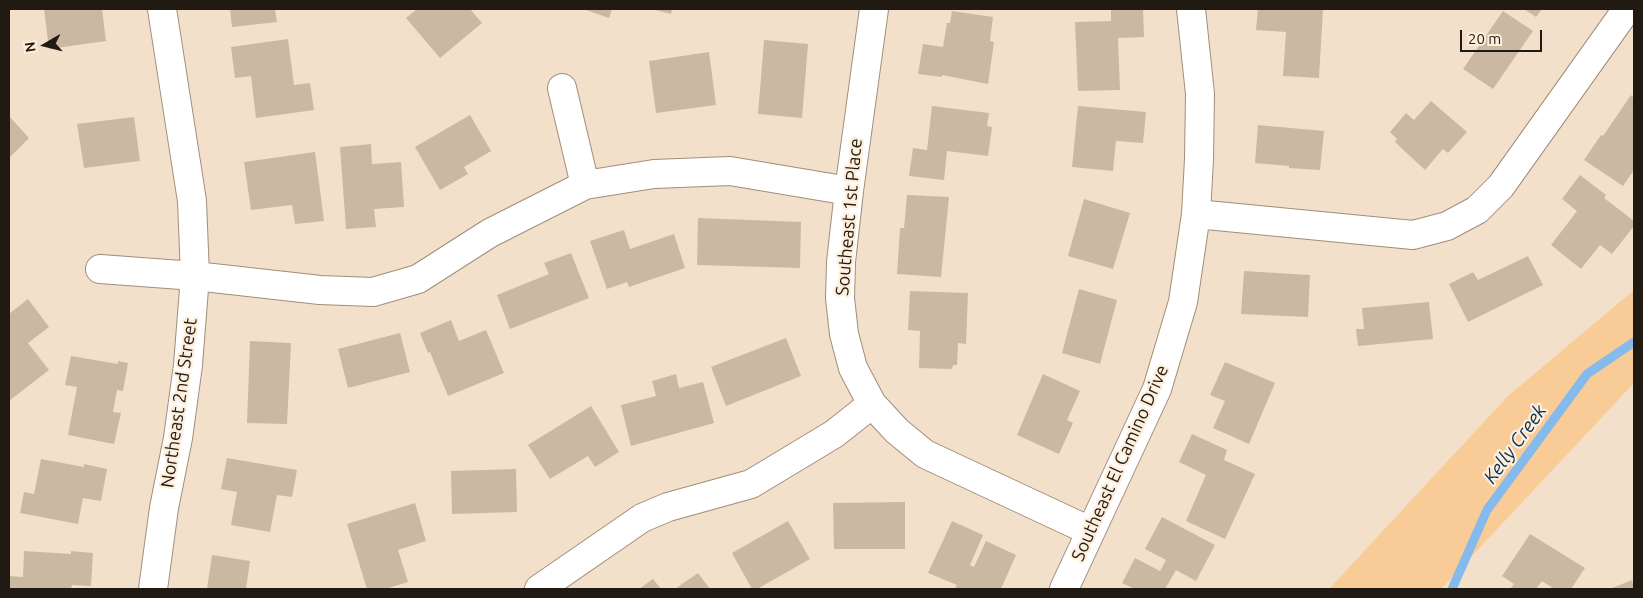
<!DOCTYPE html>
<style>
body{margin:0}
#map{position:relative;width:1643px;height:598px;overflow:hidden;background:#f3e0ca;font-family:Ubuntu,sans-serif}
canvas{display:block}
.frame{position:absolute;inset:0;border:10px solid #211a12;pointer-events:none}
.north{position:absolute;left:20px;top:20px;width:50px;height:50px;-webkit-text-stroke:4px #feeedc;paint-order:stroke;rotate:262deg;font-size:14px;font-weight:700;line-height:20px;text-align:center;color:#211a12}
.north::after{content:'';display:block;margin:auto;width:18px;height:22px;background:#211a12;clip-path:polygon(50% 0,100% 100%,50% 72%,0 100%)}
.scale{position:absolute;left:1460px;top:30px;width:82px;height:22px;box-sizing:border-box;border:2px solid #211a12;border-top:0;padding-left:6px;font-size:15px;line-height:18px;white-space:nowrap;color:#211a12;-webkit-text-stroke:4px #feeedc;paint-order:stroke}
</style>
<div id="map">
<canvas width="1643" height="598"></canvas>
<div class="frame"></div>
<div class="north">N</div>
<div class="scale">20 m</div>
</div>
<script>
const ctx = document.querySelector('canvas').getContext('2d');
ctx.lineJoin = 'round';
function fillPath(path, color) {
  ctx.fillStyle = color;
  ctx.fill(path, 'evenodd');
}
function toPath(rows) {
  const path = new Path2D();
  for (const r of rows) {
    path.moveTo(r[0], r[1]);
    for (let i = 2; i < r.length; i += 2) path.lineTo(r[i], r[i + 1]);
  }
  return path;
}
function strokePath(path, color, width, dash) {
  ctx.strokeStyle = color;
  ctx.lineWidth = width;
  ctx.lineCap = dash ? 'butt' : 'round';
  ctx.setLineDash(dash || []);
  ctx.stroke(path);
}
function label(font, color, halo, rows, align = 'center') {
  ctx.font = font + ' Ubuntu,sans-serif';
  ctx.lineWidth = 4.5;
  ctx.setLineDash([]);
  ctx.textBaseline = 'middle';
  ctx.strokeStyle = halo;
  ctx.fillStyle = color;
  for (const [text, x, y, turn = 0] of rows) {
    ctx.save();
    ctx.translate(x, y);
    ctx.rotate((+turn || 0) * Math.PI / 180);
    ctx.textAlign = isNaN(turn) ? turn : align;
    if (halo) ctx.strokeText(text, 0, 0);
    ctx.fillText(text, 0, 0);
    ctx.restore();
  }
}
const green = toPath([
 [1634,290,1634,383,1441,589,1329,589,1508,396]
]);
const stream = toPath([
 [1452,589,1487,510,1587,374,1634,342]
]);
const building = toPath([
 [44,9,102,9,106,41,49,49],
 [230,9,275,9,277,22,232,27],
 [417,9,470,9,482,23,440,58,406,18],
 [583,9,612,9,609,18],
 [651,9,672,9,671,14],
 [1111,9,1143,9,1144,37,1118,38,1120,90,1078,91,1075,22,1111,21],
 [1258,9,1323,9,1319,78,1283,76,1286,32,1256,30],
 [1524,9,1542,9,1536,17],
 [952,11,993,17,990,41,994,42,988,84,942,75,942,77,918,74,923,44,943,47,947,23,950,23],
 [1503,11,1533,31,1493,89,1463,69],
 [288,39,294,85,310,83,314,110,256,118,251,76,235,78,231,47],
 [764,40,808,44,802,118,758,114],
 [709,52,716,105,656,113,649,61],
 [1631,95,1634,98,1634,170,1623,186,1584,160,1601,135,1603,136],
 [1431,101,1467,132,1448,153,1443,149,1425,170,1395,142,1397,139,1390,132,1406,113,1414,120],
 [932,106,989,113,987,126,992,127,988,156,947,151,944,180,909,176,913,148,927,150],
 [1078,106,1146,112,1143,143,1116,141,1113,171,1072,167],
 [470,115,491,151,464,167,468,174,440,190,415,147],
 [9,116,29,138,9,158],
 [134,117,140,161,84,168,77,124],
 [1258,125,1324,131,1320,170,1289,168,1289,166,1255,163],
 [371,144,372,164,401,162,404,207,374,209,376,227,346,229,340,147],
 [315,152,324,221,295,224,292,205,251,210,244,162],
 [1580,175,1606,195,1604,198,1634,221,1634,226,1612,254,1600,245,1581,269,1551,245,1577,211,1562,199],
 [907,195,949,197,941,277,897,274,900,228,904,228],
 [1084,199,1130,213,1113,269,1068,256],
 [698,218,801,222,800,268,697,265],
 [624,230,630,249,674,234,685,268,629,287,627,282,607,289,590,241],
 [571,253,589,298,510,329,497,295,549,274,544,263],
 [1528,256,1543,285,1468,322,1449,284,1473,272,1478,280],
 [1244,271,1310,275,1308,317,1241,314],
 [1079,289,1117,300,1100,364,1062,353],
 [910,291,968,293,966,344,958,343,957,365,953,365,952,369,919,368,920,331,908,330],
 [28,299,49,327,28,343,49,370,9,401,9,314],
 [1429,302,1433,339,1358,346,1356,329,1364,329,1362,308],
 [451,320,459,341,486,330,504,373,448,396,430,352,428,353,420,333],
 [400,333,410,372,348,388,338,349],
 [786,338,801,376,726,406,711,367],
 [250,341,291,343,287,424,247,423],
 [71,356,118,364,118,361,128,363,123,391,117,390,113,412,121,413,114,444,68,435,77,387,65,385],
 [1225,362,1275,383,1249,444,1213,428,1225,401,1210,395],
 [676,374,679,388,703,382,714,423,631,446,621,405,656,396,652,381],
 [1043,374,1080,391,1067,420,1073,423,1059,454,1017,435],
 [591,406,619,452,595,467,588,456,550,479,528,445],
 [1192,434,1227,450,1224,460,1255,474,1225,539,1186,521,1206,475,1179,462],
 [227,458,297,470,292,497,277,495,270,532,231,525,237,492,221,489],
 [41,459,84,467,84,464,107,469,101,501,83,498,78,524,20,513,24,492,34,494],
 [516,469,517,512,452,514,451,471],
 [905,502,905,549,834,549,833,503],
 [415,503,426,541,398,550,408,582,385,589,367,589,347,524],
 [1162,517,1215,545,1196,581,1176,570,1165,589,1135,589,1122,583,1135,558,1160,571,1166,560,1145,549],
 [788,521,810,559,757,589,752,589,732,553],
 [952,521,983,535,970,565,974,567,986,541,1016,555,1001,589,955,589,957,585,928,573],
 [1530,534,1585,568,1571,589,1554,589,1542,581,1536,589,1510,589,1514,584,1502,576],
 [24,551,71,554,71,551,93,553,91,586,72,585,71,589,9,589,9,576,23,577],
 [212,555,250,561,246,589,207,589],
 [698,573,710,589,675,589],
 [653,579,661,589,639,589],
 [1632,580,1634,589,1610,589]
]);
const minor = toPath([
 [874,9,849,191,841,262,840,298,844,334,853,368,872,404,897,431,925,454,1090,531],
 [562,88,585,185],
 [1196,214,1413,235,1447,226,1477,210,1501,186,1627,9],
 [100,269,195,276,320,290,373,292,418,279,490,233,585,185,654,174,730,171,849,191],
 [153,589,164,508,178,438,188,365,195,276,192,201,162,9],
 [539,589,642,518,668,507,751,484,834,434,872,404],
 [1064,589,1157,389,1183,302,1196,214,1199,159,1200,94,1191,9]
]);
const streetNames = [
 ["Southeast 1st Place",849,217,-85],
 ["Northeast 2nd Street",179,403,-82],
 ["Southeast El Camino Drive",1120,463,-66]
];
const waterNames = [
 ["Kelly Creek",1515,444,-54]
];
fillPath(green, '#f9cb96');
strokePath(stream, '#84baec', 9);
fillPath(building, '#cbb8a3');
strokePath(minor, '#a18e7a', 30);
strokePath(minor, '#fff', 28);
label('18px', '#211a12', '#feeedc', streetNames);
label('italic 19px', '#073051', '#feeedc', waterNames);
</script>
